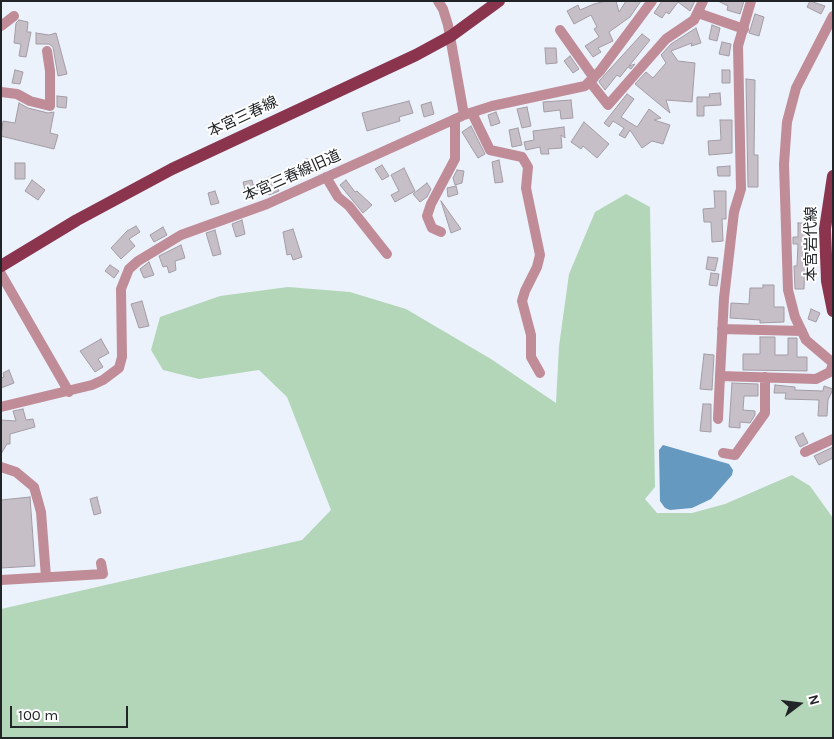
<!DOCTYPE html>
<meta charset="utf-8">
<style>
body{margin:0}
#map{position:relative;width:834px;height:739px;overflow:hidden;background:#ebf2fc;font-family:Karla,sans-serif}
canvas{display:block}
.frame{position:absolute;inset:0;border:2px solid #222528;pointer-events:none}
.north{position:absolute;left:774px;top:679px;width:50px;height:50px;-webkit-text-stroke:4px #fff;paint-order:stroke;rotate:75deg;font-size:14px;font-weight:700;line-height:20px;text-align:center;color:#222528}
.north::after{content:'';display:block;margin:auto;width:18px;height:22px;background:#222528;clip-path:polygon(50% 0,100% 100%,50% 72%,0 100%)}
.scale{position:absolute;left:10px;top:706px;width:118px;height:22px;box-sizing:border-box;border:2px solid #222528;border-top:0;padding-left:6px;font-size:15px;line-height:18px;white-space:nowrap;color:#222528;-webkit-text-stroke:4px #fff;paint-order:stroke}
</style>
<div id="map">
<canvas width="834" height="739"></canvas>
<div class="frame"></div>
<div class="north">N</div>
<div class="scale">100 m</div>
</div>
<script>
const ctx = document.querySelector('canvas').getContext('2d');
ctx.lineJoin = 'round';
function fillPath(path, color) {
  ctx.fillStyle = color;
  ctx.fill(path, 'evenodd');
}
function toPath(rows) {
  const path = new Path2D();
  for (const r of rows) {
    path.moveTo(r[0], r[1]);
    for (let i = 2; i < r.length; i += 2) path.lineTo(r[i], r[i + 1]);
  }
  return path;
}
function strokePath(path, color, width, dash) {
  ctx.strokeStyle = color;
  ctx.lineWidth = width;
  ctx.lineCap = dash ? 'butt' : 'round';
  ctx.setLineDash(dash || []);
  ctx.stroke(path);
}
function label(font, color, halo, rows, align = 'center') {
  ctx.font = font + ' Karla,"Noto Sans JP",sans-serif';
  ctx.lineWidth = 4;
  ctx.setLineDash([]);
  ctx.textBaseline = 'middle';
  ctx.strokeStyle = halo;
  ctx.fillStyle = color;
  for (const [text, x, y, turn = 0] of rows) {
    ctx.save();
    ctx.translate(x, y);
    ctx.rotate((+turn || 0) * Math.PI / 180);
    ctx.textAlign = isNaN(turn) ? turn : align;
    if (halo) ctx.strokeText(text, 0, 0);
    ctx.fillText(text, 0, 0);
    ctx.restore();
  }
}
const green = toPath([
 [626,194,650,207,655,487,645,499,657,513,692,513,725,504,792,475,810,486,833,518,833,738,1,738,1,609,302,540,331,510,287,397,259,370,199,379,163,370,151,350,160,317,220,296,288,287,350,292,406,309,491,359,556,403,559,346,569,274,595,212]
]);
const water = toPath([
 [663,445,729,464,733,470,732,475,711,499,692,508,670,510,665,508,660,501,659,450]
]);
const building = toPath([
 [606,1,616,1,619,12,626,1,641,1,630,17,609,32,613,41,598,48,601,52,593,57,585,46,599,37,594,29,597,27,591,15,574,24,567,11,578,5,580,10,594,4,606,1],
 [662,1,695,1,690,11,678,2,669,14,666,12,662,18,654,13,662,1],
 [718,1,744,1,740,14,727,10,728,6,718,1],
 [810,1,825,6,821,14,807,7,810,1],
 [755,14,764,17,759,36,749,33,755,14],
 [19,20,28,22,27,32,31,32,26,57,19,56,21,44,14,43,16,23,19,20],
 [712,25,720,28,717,41,709,39,712,25],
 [696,28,701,43,691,46,692,43,671,51,678,61,695,63,692,102,666,100,670,113,635,84,646,72,653,78,666,63,661,55,671,44,696,28],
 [36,33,49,35,56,33,67,74,58,76,53,47,49,44,36,44,36,33],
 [642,34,650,40,629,66,635,64,631,69,628,67,620,77,617,75,605,90,599,82,600,80,642,34],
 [722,42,731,44,729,56,719,54,722,42],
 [545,48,556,48,557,63,546,64,545,48],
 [570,56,579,69,573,73,564,61,570,56],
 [15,70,23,72,20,84,12,83,15,70],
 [722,70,730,70,730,83,722,83,722,70],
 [746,79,755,80,754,155,758,155,758,187,748,187,746,79],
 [720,93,721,105,704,106,704,116,697,116,697,97,710,97,709,94,720,93],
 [627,94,634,99,621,117,637,127,649,109,661,118,654,120,670,125,663,144,652,141,642,148,630,130,625,138,619,135,624,128,613,121,609,127,604,123,627,94],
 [57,96,67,97,66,108,57,107,57,96],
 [571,100,573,118,561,119,560,110,544,112,543,102,571,100],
 [409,101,413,113,399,117,400,121,367,131,362,113,409,101],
 [431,102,434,114,424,117,421,105,431,102],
 [19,103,28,108,48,113,54,112,50,133,58,135,54,149,1,136,3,121,15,123,19,103],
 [527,107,531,126,522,128,517,109,527,107],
 [496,112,500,123,491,126,488,115,496,112],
 [720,120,732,120,732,153,709,155,708,141,721,140,720,120],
 [584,122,609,144,597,158,583,146,581,149,571,142,584,122],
 [471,126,485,154,478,158,462,132,471,126],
 [564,127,565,138,561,135,562,148,548,149,549,154,541,154,540,147,526,150,524,142,534,140,533,131,564,127],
 [518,128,522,145,512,147,509,130,518,128],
 [306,159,315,160,314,172,305,171,306,159],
 [499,160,503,182,495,183,492,162,499,160],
 [15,163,25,163,25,179,15,179,15,163],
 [382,165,389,176,382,180,375,169,382,165],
 [730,166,730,176,718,176,717,167,730,166],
 [404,168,415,191,395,202,391,195,399,191,391,175,404,168],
 [457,170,464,171,462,183,455,185,453,178,457,170],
 [271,176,279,191,269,195,266,188,246,194,243,182,252,180,253,185,271,176],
 [32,180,45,190,38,200,25,191,32,180],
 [346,180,355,192,357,191,372,205,363,213,340,185,346,180],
 [427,183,431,189,427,197,420,202,413,194,427,183],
 [456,186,458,194,448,197,447,188,456,186],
 [215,191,219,203,211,205,208,193,215,191],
 [714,191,726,191,726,219,722,219,723,241,712,242,711,222,704,222,703,209,715,208,714,191],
 [441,201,461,229,451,233,441,201],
 [242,220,245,234,236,237,232,224,242,220],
 [798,223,808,223,807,236,812,237,812,244,809,244,809,265,805,265,804,289,795,289,794,266,797,266,798,244,793,244,793,237,798,237,798,223],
 [136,226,140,232,129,239,135,246,121,259,111,248,127,231,136,226],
 [163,227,167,235,154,242,150,235,163,227],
 [293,229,302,257,293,260,291,254,287,255,283,232,293,229],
 [215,230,221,254,213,256,206,233,215,230],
 [181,245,185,258,175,261,176,270,169,273,167,266,163,267,159,256,181,245],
 [708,257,718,258,715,271,706,269,708,257],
 [149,262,154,275,144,278,140,269,149,262],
 [110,265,119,271,114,278,105,271,110,265],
 [711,273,719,274,717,286,709,285,711,273],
 [763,285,774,285,774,307,784,307,784,322,760,323,760,320,730,318,731,303,749,304,750,288,763,288,763,285],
 [142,301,149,326,139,328,131,304,142,301],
 [811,309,820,313,816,322,808,319,811,309],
 [760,337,775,337,775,355,788,355,788,338,797,338,797,357,807,357,807,371,743,370,743,354,760,354,760,337],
 [101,339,109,353,98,359,103,367,95,372,80,351,101,339],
 [704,354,714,355,712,390,700,389,704,354],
 [9,370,14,383,1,388,1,378,4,377,3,373,9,370],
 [732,383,758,384,758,396,744,396,743,410,755,411,755,415,750,423,740,422,740,428,729,427,732,383],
 [775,385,795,387,795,390,823,391,824,386,833,389,828,400,827,416,818,416,819,400,785,399,786,393,774,393,775,385],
 [703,404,711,404,711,432,700,431,703,404],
 [23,409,26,420,33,419,35,427,10,434,10,444,7,444,1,454,1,420,16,421,13,411,23,409],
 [803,433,808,443,800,447,795,437,803,433],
 [833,447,833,458,819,465,814,456,833,447],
 [30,497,35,566,1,568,1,500,30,497],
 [97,497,101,513,94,515,90,499,97,497]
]);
const minor = toPath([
 [438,1,443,9,448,25,464,115],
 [751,1,738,46,741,189,734,212,724,298,720,376,816,379,830,372,833,364],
 [698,13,744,29],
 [833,16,796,88,787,122,784,164,788,290,795,317,806,340,833,363],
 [1,26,14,16],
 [560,30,594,78],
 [590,82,608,105,666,39,694,20,703,1],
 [1,92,17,94,30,101,50,106,50,71,47,51],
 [472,113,490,150,522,157,528,167,526,188,540,255,537,267,525,291,522,301,531,335,531,357,540,373],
 [326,177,338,197,349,206,387,254],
 [441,232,432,228,427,216,431,204,455,159,455,119],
 [1,274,69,392],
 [722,329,802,331],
 [1,407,92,385,103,380,119,368,122,357,121,289,129,269,138,261,181,235,267,204,464,115,492,106,585,86,600,71,652,1],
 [718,419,720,376],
 [805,452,833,439],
 [723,453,735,455,765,413,765,377],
 [1,467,16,472,34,487,41,512,46,577],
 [1,580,103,574,101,563]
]);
const major = toPath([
 [833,176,825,229,827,281,833,311],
 [1,266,77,220,172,169,416,55,451,36,499,1]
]);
const streetNames = [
 ["本宮三春線",243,117,-25],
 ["本宮三春線旧道",292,176,-24],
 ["本宮岩代線",812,244,-90]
];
fillPath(green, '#b3d6b8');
fillPath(water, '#6599c0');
fillPath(building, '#c6bfc8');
strokePath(building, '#a39ca4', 1);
strokePath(minor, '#bf8c97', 10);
strokePath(major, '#8a344e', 12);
label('15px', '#222528', '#fff', streetNames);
</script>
